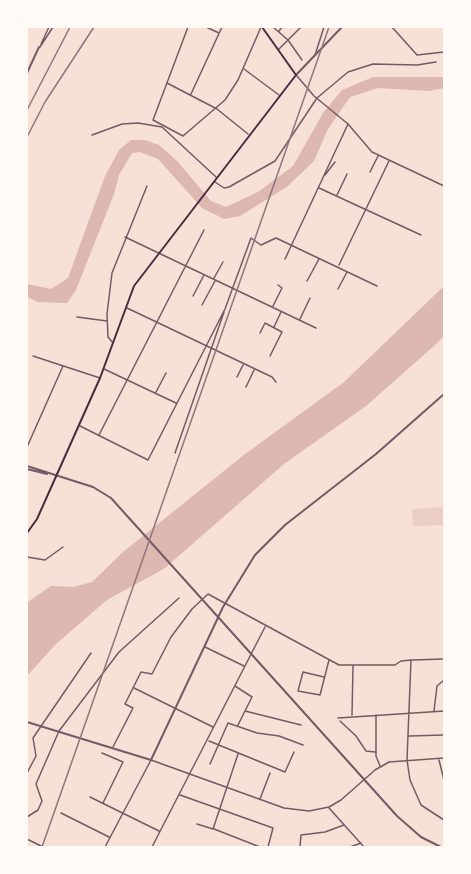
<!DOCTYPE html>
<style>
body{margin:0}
#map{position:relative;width:471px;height:874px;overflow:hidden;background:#f7e1d7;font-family:Jost,sans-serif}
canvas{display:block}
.frame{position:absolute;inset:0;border:28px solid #fffaf5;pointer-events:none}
</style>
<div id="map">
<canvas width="471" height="874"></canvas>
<div class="frame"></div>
</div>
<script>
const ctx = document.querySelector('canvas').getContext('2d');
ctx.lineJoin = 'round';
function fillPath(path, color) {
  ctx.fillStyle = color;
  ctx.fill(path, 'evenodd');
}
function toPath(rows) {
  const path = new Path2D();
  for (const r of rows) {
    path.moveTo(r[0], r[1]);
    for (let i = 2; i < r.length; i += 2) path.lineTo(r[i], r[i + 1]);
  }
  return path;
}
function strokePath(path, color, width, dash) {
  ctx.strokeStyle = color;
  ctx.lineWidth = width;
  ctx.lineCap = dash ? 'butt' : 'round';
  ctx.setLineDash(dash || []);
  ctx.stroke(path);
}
const green = toPath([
 [444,507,444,525,413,526,412,509]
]);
const water = toPath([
 [373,77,444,77,444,88,429,91,378,88,350,97,328,129,314,161,288,186,240,216,224,219,202,208,158,159,140,152,132,153,119,175,114,194,76,290,67,303,38,302,27,297,27,284,51,289,68,278,105,176,119,150,131,140,145,140,159,145,177,161,211,201,226,207,258,192,293,166,323,113,342,90],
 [444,286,444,336,434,346,366,406,284,464,165,568,107,600,56,644,27,676,27,604,29,601,51,586,73,587,92,582,123,552,245,454,344,382]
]);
const minor = toPath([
 [188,27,153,120,183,136,225,100,238,80,261,27],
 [206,27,219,33],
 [273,27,288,40,302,60],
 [392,27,417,55,444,52],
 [279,31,282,27],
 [41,44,49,27],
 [40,47,53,27],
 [279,49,301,27],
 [315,55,324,27],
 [244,69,279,95],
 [297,76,314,96,348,124,372,152,444,186],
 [167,83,217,109,248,134],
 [191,94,222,27],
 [92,135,122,124,138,123,162,127,216,177],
 [370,172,378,156],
 [325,175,335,162],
 [215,182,224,188,229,187,275,161,317,98,348,72,373,64,417,65,436,62],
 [319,188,421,235],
 [337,195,347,174],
 [125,237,316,328],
 [285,259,348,124],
 [339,265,389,161],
 [214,278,223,262],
 [307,281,319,259],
 [338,289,347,272],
 [193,296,204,275],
 [202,305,215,281],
 [273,306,282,288,278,285],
 [127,308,272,377,276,382],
 [77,317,107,321],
 [300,319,310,298],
 [274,327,281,312],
 [260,333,265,323,282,332,270,356],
 [113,343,108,337,107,314,112,273,147,186],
 [33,356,100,378],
 [104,369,176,403],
 [237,377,243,365],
 [246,387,254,370],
 [156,392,166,373],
 [80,426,148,460,225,309,251,238,261,245,276,238,377,286],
 [99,435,204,230],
 [27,447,63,366],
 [175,453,224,312],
 [27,557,45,560,63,547],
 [205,647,244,666],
 [412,660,444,659],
 [324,677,303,672,298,691,320,695,329,660],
 [235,686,252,697,238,725],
 [134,688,213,727],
 [245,711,301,725],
 [434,711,437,686,444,680],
 [352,715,353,666],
 [376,715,376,756,380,766],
 [338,718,444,711],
 [340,721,356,736,366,751,375,752],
 [409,736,444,735],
 [209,741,285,772,294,752],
 [113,747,133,708,125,704,141,672,152,674,171,637,192,609,208,594,339,665,395,665,401,661,411,660,407,760,410,780,421,805,444,820],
 [102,753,123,762,103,803],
 [439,760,444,780],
 [210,764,228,723,257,733,279,736,303,745],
 [27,773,36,756,33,738,91,653],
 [180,795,273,828,268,847],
 [90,797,159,831],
 [260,799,270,773],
 [329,808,364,847],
 [61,813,109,837],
 [27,817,38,810,42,801,36,784,59,731,119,652,179,598],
 [197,824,213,829,238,754],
 [214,829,260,847],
 [27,839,43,847],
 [105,847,151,760,284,808,309,811,329,807,341,800,375,770,389,762,444,758],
 [152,847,265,627],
 [300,847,301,835,325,832,344,825],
 [350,847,361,843]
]);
const tertiary = toPath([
 [27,73,39,47],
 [296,75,342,27],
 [27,466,93,487,111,498,397,816,421,837,441,847],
 [27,469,47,474],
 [27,722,151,760,223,607,255,555,285,525,376,454,444,394]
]);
const secondary = toPath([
 [27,533,37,519,100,378,134,286,296,75,262,27]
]);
const rail = toPath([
 [27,110,70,27],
 [27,137,45,102,94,27],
 [42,847,329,27]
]);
fillPath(green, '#ebcfc5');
fillPath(water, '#dcb8b0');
strokePath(minor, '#755966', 1.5);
strokePath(tertiary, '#755966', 2);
strokePath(secondary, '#4a2c40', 2);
strokePath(rail, '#8f747c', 1.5);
</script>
